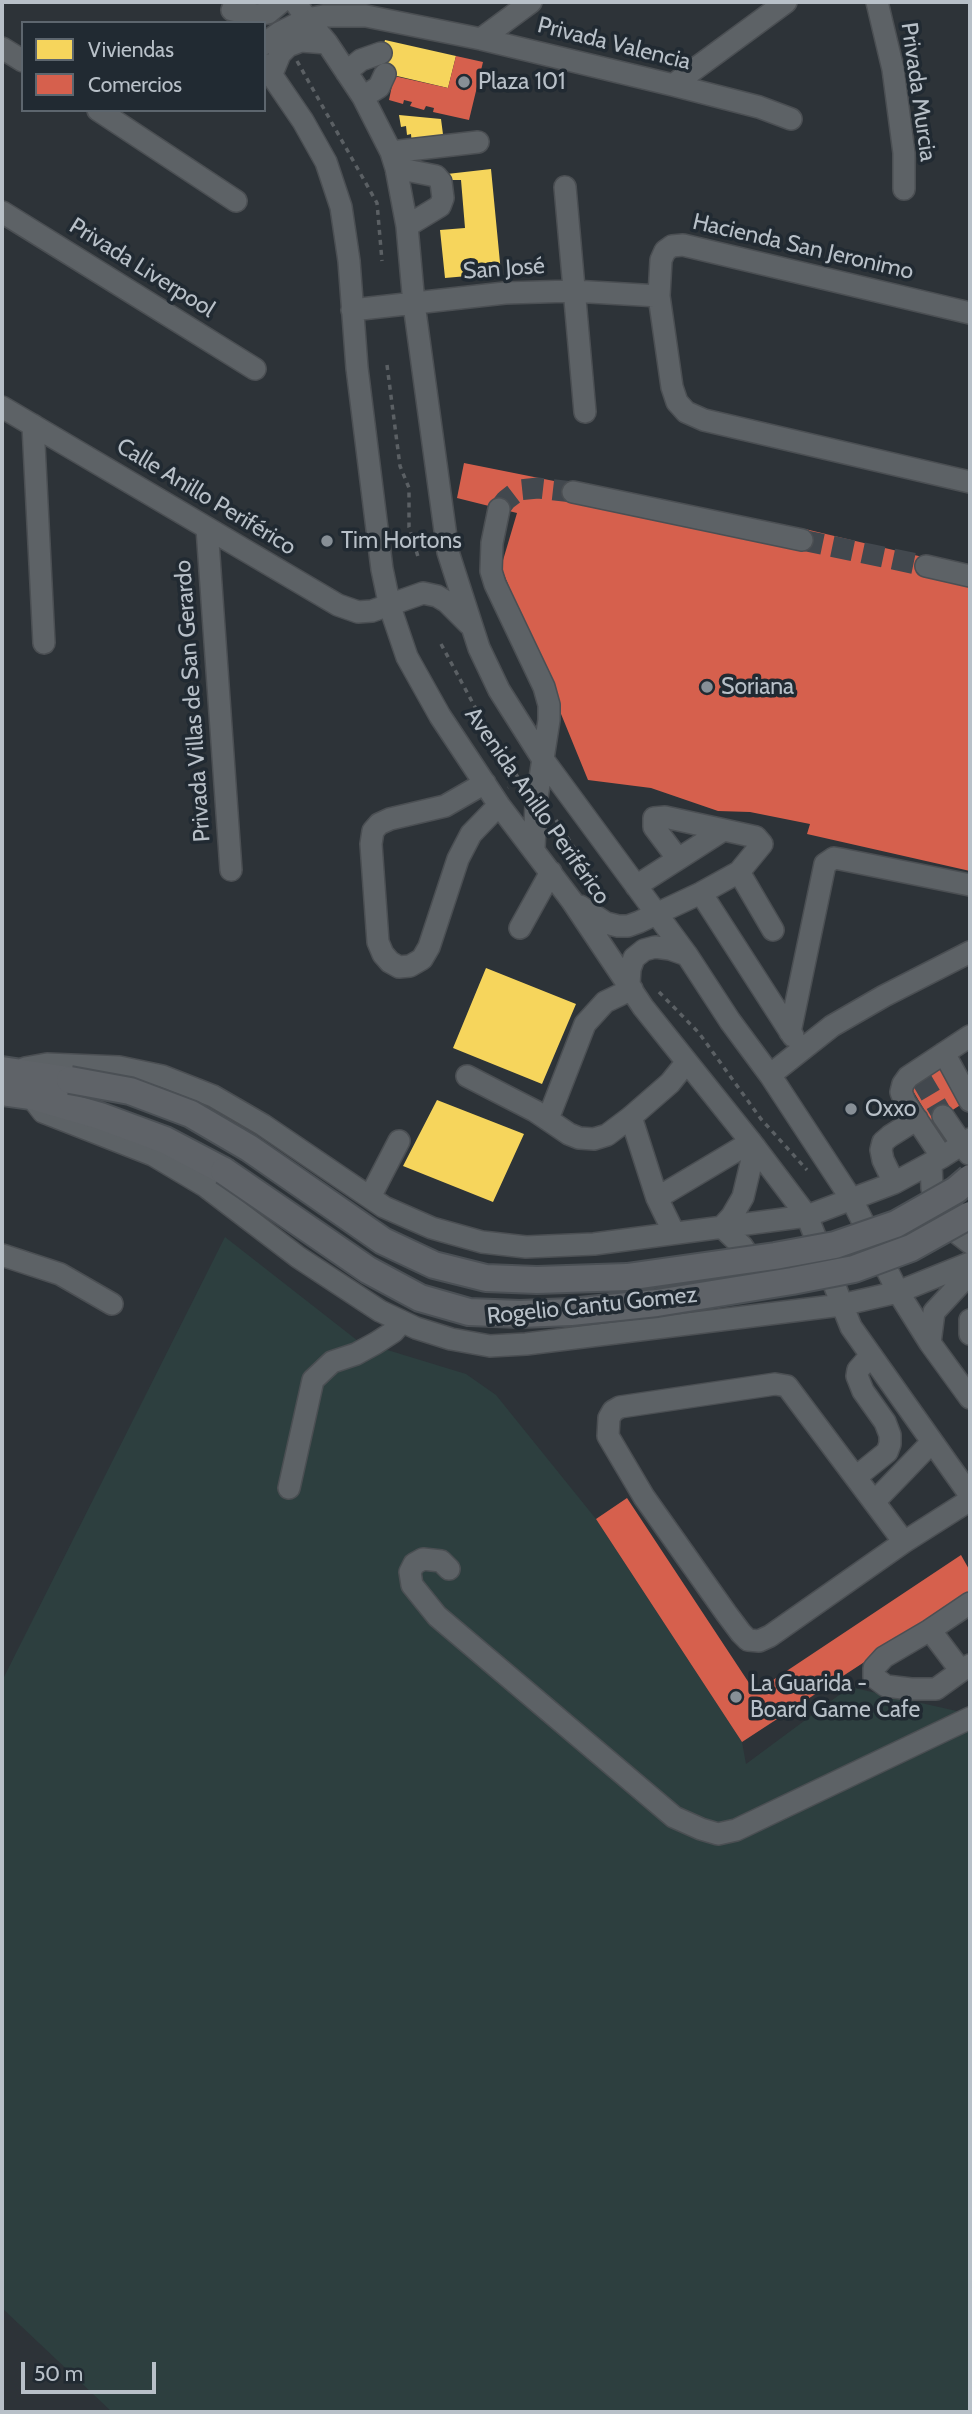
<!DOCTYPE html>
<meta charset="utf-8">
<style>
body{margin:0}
#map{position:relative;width:972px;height:2414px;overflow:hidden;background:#2d3338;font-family:Cabin,sans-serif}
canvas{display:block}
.frame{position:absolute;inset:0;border:4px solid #b8c0c8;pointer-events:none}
.legend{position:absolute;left:21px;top:21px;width:245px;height:91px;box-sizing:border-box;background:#212a32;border:2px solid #5d666e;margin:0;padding:9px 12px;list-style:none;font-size:21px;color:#b8c0c8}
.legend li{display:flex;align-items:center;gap:14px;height:35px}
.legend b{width:35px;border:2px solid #5d666e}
.scale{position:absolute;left:21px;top:2362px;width:135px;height:32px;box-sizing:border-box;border:4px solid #b8c0c8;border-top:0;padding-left:9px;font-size:21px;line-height:24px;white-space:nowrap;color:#b8c0c8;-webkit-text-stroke:5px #212a32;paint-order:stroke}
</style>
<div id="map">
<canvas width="972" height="2414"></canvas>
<div class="frame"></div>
<ul class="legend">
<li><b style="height:19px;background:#f6d55c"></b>Viviendas</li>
<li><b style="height:19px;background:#d6604d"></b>Comercios</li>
</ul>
<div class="scale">50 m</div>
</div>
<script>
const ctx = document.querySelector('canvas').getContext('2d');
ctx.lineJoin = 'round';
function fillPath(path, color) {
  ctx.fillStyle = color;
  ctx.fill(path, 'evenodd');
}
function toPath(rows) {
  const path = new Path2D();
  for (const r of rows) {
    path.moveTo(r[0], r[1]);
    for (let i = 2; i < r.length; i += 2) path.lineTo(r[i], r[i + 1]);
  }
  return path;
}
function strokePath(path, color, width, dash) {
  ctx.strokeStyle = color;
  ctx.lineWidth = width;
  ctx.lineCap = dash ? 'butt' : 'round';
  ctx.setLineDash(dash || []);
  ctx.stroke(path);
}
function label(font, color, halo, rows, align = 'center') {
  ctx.font = font + ' Cabin,sans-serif';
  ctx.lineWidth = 7;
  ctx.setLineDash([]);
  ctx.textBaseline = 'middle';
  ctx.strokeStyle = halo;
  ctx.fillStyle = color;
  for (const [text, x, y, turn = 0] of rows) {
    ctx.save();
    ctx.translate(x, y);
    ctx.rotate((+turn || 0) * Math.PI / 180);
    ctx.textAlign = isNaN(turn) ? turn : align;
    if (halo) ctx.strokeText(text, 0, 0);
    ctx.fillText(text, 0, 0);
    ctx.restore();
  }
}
const green = toPath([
 [225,1237,358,1341,466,1374,496,1395,596,1519,742,1742,746,1764,850,1687,970,1714,970,2412,112,2412,2,2308,2,1681]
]);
const homes = toPath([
 [385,40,456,56,448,88,376,71],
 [399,115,441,119,444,142,412,146,411,134,407,135,406,126,401,127],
 [491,169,501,273,445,278,440,230,465,228,461,180,448,180,447,174],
 [486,968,576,1004,542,1084,453,1048],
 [437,1100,524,1134,493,1202,403,1166]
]);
const shops = toPath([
 [456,56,483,62,469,120,433,112,434,108,426,106,424,110,410,106,412,102,404,100,403,104,389,100,394,76,448,88],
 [464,463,574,485,799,546,805,529,927,558,970,584,970,871,807,834,810,824,750,812,718,811,651,788,588,780,501,567,517,513,457,498],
 [941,1065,962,1104,932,1123,909,1084],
 [627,1498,755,1692,961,1555,970,1571,970,1593,742,1742,596,1519]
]);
const minorTunnel = toPath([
 [499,509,506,500,519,490,538,488,573,492],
 [802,540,926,566],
 [920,1077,943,1116]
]);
const path = toPath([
 [297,61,377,203,382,261],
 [387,365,400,466,409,488,409,527,419,560],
 [441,644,482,720,519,779,508,788],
 [556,820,609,901],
 [659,992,699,1033,761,1119,807,1170]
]);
const minor = toPath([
 [295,2,307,19,327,43,363,97,391,152,396,168,407,226,414,304,448,552,479,648,499,690,542,758,687,955,730,1021,770,1075,852,1200,898,1292,930,1343,970,1398],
 [877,2,893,69,904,153,904,189],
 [232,10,257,15,268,13,281,2],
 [481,39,531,2],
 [264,44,279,33,307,19,323,16,366,16,481,39,673,85,759,107,791,119],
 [2,48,23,61],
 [264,64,303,121,326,162,341,207,349,261,357,368,382,569,390,607,407,657,440,716,499,805,572,901,643,1007,751,1142,807,1216,851,1327,970,1495],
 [346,72,361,60,381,53],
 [271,76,280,54,288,46,301,41,327,43],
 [673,85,786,2],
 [363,97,379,87,385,74],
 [98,110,236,201],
 [391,152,478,142],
 [396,168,436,176,441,182,443,198,440,206,407,226],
 [565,187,585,412],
 [2,212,255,369],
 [352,310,505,293,573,291,659,296],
 [970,313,683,245,672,246,665,251,661,260,659,296,672,387,677,402,686,412,704,420,970,482],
 [2,407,338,605,358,612,372,611,423,593,437,596,447,602,469,624],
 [33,425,44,643],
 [573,492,802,540],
 [499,509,492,543,491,571,495,584,544,687,549,705,549,720,536,804,534,848],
 [207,528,231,870],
 [926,566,970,576],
 [485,783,445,806,390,819,379,824,373,831,371,844,378,942,383,954,390,962,399,967,410,966,422,959,429,947,458,859,471,834,499,805],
 [739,872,773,930],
 [636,886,722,831],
 [701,893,793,1036],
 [580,906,606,923,618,926,628,926,639,922,701,893,739,872,762,844,756,837,665,817,654,818,654,827,678,859],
 [520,928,551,872],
 [629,984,630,969,634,958,644,950,655,947,670,949,687,955],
 [790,1032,825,864,834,858,840,859,970,885],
 [944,1053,970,1101],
 [25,1068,47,1064,119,1067,162,1076,213,1096,263,1125,384,1207,432,1228,482,1242,526,1247,594,1244,807,1216,894,1183,942,1157,970,1139],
 [770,1075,832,1026,884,996,970,952],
 [467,1076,535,1111,569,1134,579,1138,594,1139,607,1135,631,1117,670,1083,686,1063],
 [33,1099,43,1112,153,1155,205,1186,298,1257,380,1311,416,1328,451,1339,490,1346,526,1344,841,1305,898,1292,970,1263],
 [943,1116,969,1154],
 [631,1117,657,1198,674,1233],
 [548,1119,585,1024,605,1002,632,989],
 [942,1157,905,1102,901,1092,903,1084,908,1077,970,1036],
 [931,1164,932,1188,944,1223,970,1243],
 [894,1183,883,1160,881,1150,883,1142,890,1136,917,1119],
 [370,1197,399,1141],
 [657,1198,751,1142],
 [722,1227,742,1246,752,1261,755,1272],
 [722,1227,732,1216,743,1197,755,1147],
 [2,1255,60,1274,112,1304],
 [970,1320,970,1334],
 [930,1343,934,1312,970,1273],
 [856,1477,887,1452,890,1444,890,1435,885,1422,863,1391,857,1376,858,1370,871,1355],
 [289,1488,313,1380,332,1362,356,1354,376,1343,393,1332,402,1322],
 [874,1502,932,1442],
 [904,1542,787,1386,775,1384,620,1407,613,1411,609,1418,608,1436,644,1497,726,1613,741,1633,748,1640,759,1641,770,1636,904,1542,970,1500],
 [449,1569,441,1561,423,1559,414,1564,410,1572,412,1585,437,1616,674,1817,701,1829,718,1834,736,1830,970,1718],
 [970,1603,930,1630,961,1671,970,1665],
 [930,1630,884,1657,874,1668,874,1677,886,1686,911,1689,936,1689,961,1671]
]);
const major = toPath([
 [2,1070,70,1080],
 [2,1092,31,1096,100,1116,165,1140,224,1171]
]);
const majorBridge = toPath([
 [70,1080,130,1091,191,1114,249,1148,383,1241,434,1265,486,1278,537,1280,627,1277,775,1256,835,1245,896,1224,956,1190,970,1178],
 [224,1171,368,1270,420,1298,469,1312,520,1314,571,1312,657,1303,792,1281,854,1269,911,1248,970,1215]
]);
const markers = [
 [464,82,7,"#878f96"],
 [327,541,7,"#878f96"],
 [707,687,7,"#878f96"],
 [851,1109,7,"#878f96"],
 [736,1697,7,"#878f96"]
];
const streetNames = [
 ["Privada Valencia",614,44,14],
 ["Privada Murcia",918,92,82],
 ["Hacienda San Jeronimo",803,247,13],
 ["Privada Liverpool",142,268,32],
 ["San José",504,269,-4],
 ["Calle Anillo Periférico",206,497,31],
 ["Privada Villas de San Gerardo",193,701,-94],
 ["Avenida Anillo Periférico",537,806,55],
 ["Rogelio Cantu Gomez",592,1306,-6]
];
const poiNames = [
 ["Plaza 101",478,82],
 ["Tim Hortons",341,541],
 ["Soriana",721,687],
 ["Oxxo",865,1109],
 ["La Guarida -",750,1684],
 ["Board Game Cafe",750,1710]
];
fillPath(green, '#2d3f3f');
fillPath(homes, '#f6d55c');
fillPath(shops, '#d6604d');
strokePath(minorTunnel, '#42484e', 21, [21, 10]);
strokePath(minor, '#4b4f53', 24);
strokePath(major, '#4b5055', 30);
strokePath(path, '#5b6064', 3.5, [5, 5]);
strokePath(minor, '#5d6266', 21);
strokePath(major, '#5f6368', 26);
strokePath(majorBridge, '#4b5055', 30, []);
strokePath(majorBridge, '#5f6368', 26);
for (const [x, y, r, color] of markers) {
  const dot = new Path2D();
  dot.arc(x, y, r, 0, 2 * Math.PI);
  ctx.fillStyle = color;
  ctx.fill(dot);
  strokePath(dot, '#212a32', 2.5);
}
label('23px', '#b8c0c8', '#212a32', streetNames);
label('23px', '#b8c0c8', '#212a32', poiNames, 'left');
</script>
